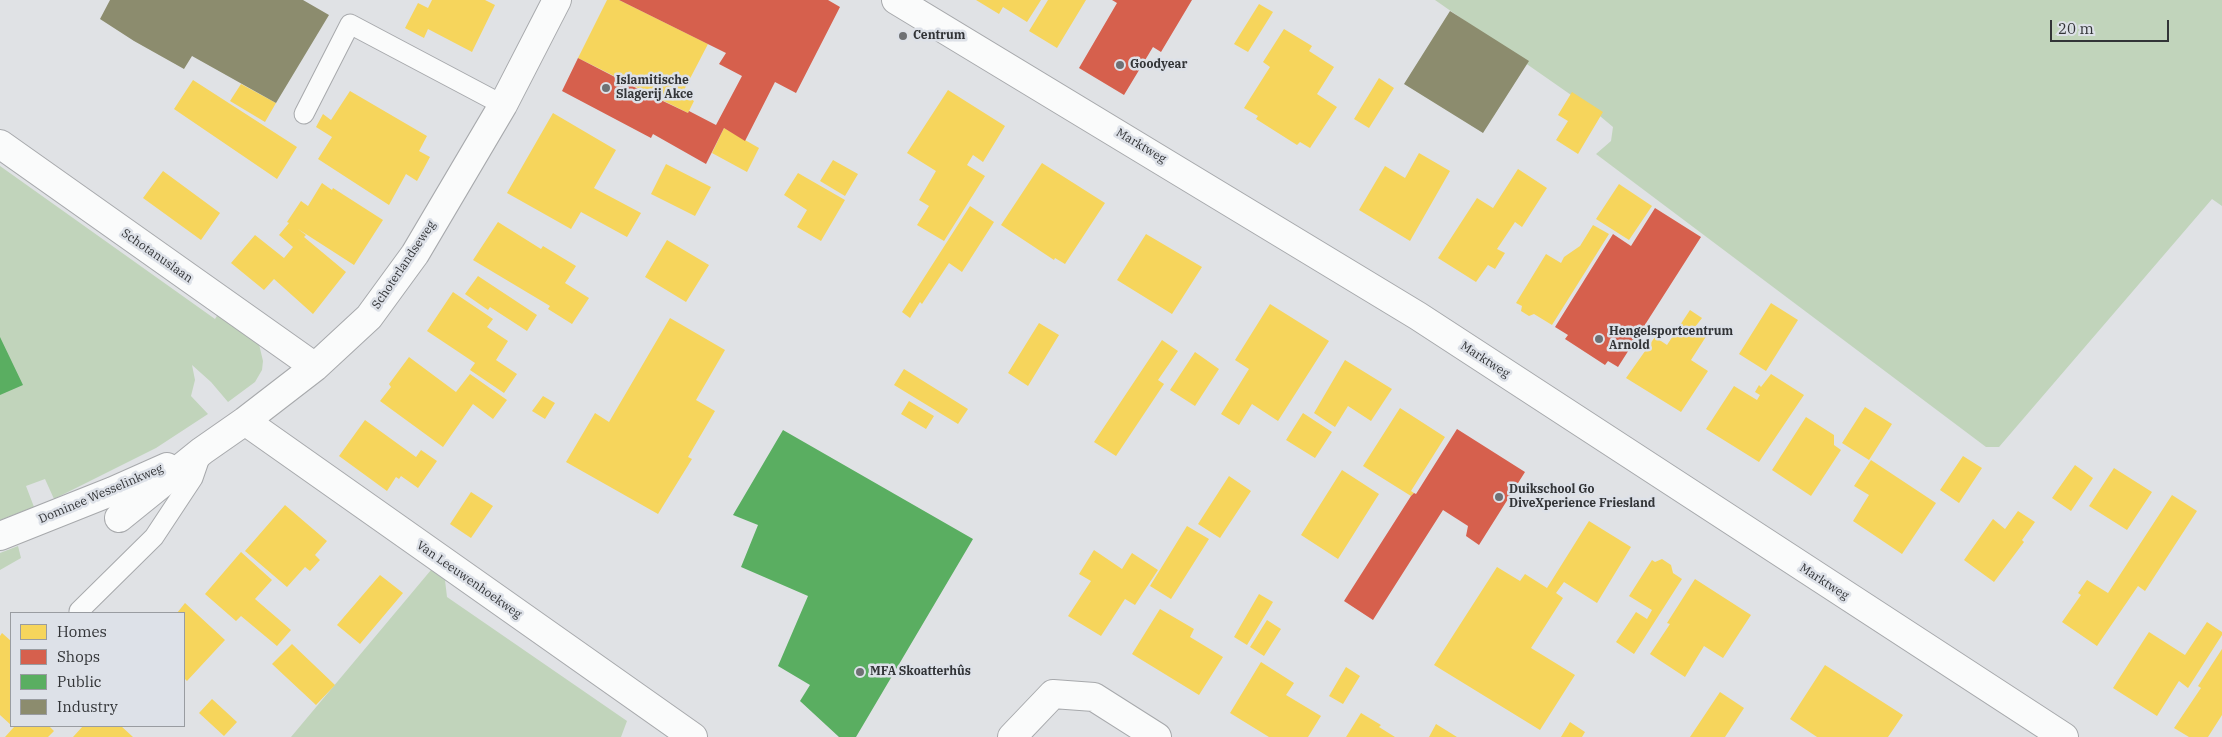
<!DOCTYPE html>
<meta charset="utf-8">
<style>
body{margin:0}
#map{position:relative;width:2222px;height:737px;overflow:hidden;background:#e0e2e5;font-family:"IBM Plex Serif",serif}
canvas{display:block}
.legend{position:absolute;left:10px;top:612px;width:175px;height:115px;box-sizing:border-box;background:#dde1e8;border:1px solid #999ca1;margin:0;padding:6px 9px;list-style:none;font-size:15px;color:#323437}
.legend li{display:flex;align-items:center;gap:10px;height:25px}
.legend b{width:25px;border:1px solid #999ca1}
.scale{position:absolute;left:2050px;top:20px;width:119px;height:22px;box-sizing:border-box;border:2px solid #323437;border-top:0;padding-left:6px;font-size:15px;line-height:18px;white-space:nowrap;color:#323437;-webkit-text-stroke:4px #dde1e8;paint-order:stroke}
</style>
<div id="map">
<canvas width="2222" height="737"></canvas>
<ul class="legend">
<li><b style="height:14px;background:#f6d55c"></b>Homes</li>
<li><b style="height:14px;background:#d6604d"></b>Shops</li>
<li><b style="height:14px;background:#5aae61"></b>Public</li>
<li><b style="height:14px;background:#8c8c6e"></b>Industry</li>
</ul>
<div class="scale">20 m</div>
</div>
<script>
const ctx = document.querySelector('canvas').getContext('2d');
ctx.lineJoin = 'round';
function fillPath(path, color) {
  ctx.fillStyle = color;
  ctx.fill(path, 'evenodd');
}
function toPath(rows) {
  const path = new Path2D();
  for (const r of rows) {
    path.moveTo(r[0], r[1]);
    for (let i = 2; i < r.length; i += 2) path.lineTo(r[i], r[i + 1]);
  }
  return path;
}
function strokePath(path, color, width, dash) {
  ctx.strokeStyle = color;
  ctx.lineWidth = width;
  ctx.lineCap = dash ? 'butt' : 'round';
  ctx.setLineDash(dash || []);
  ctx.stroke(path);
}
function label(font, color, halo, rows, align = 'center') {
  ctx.font = font + ' "IBM Plex Serif",serif';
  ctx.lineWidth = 5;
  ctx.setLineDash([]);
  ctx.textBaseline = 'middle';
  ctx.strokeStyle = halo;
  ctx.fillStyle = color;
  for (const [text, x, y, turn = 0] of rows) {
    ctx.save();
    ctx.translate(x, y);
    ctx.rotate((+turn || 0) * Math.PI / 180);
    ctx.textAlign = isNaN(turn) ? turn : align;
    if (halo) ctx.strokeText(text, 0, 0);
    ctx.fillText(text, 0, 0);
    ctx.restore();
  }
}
const green = toPath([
 [1435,0,2222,0,2222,206,2212,199,1999,447,1986,447,1596,154,1611,141,1613,127,1594,111],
 [0,166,215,319,220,311,258,340,263,361,262,370,255,382,228,402,211,382,192,365,195,380,191,396,208,414,156,448,54,499,45,479,26,486,34,507,0,520],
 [18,546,21,558,0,570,0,553],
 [431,570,445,580,447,597,627,721,621,737,291,737]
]);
const homes = toPath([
 [432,0,485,0,495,5,472,52,428,29,424,38,405,28,418,3,428,8],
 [607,0,619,0,708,44,682,94,694,101,688,113,578,58],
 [976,0,1041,0,1027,22,1003,7,999,14],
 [1048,0,1086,0,1057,48,1029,31],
 [1259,4,1273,12,1248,52,1234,44],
 [1284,29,1312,46,1309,51,1334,67,1317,94,1337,107,1310,148,1300,142,1297,145,1256,119,1258,116,1244,108,1270,67,1263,62],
 [1379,78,1394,88,1369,128,1354,119],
 [193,80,297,147,277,179,174,109],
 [241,84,276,103,265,122,230,101],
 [948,90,1005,126,983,162,973,155,967,165,985,176,944,241,917,225,929,206,919,200,936,171,907,153],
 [350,91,427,136,419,151,430,157,417,181,406,174,389,205,318,159,332,137,316,127,323,114,331,120],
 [1572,92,1603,112,1578,154,1556,140,1568,121,1558,115],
 [553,113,616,150,594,188,641,213,627,237,581,212,571,229,507,193],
 [724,128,759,148,747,172,712,153],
 [1419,153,1450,171,1410,241,1359,210,1385,166,1405,178],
 [833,160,858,174,845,196,820,181],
 [1042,163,1105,203,1065,264,1055,258,1054,260,1001,225],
 [666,164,711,187,695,216,651,194],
 [1518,169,1547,188,1522,227,1515,222,1497,249,1505,253,1495,269,1488,265,1476,282,1438,258,1477,198,1493,208],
 [163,171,220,213,201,240,143,198],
 [798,173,845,200,821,241,797,227,807,210,784,195],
 [322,183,332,190,333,188,383,220,354,265,298,229,306,235,304,237,346,272,313,314,274,279,264,290,231,263,255,235,284,258,293,247,279,235,289,223,287,222,301,201,308,206],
 [1619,184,1652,206,1629,240,1596,219],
 [970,206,994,222,962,272,949,263,922,304,920,302,910,318,902,312],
 [498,222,541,249,543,246,576,266,565,283,589,298,572,324,548,309,550,306,473,260],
 [1593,225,1609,234,1552,325,1534,314,1529,316,1521,311,1522,306,1516,303,1546,254,1561,263,1564,257,1580,246],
 [1146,234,1202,267,1172,314,1117,280],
 [667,240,709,265,686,302,645,277],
 [478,276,537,315,527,331,490,307,488,310,465,294],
 [453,292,493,319,487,327,508,341,496,360,517,374,504,393,470,370,475,363,427,331],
 [1771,303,1798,320,1766,371,1739,354],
 [1270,304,1329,341,1278,421,1252,404,1239,425,1221,414,1249,369,1235,360],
 [1690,310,1702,318,1695,327,1707,335,1691,360,1708,371,1681,412,1626,378,1655,337,1667,345],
 [670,318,725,350,696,400,715,411,688,457,692,459,658,514,566,462,595,413,609,422],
 [1039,323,1059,335,1028,386,1008,373],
 [1162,340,1178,351,1158,380,1164,384,1116,456,1094,442],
 [1195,352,1219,369,1195,406,1170,390],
 [409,357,456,392,470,374,507,400,493,419,473,404,443,447,380,401,391,387,389,384],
 [1345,360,1392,389,1371,421,1348,406,1335,427,1314,413],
 [904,369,968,409,958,424,894,385],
 [1771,374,1804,395,1759,462,1706,429,1734,386,1757,400,1760,395,1755,392,1759,385,1761,387],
 [543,396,555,403,545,419,532,411],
 [909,401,934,416,926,429,901,414],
 [1865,407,1892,424,1869,460,1842,443],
 [1400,408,1445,437,1411,491,1414,493,1411,496,1363,466],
 [1303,413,1332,432,1315,458,1286,440],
 [1806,417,1834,435,1834,445,1841,450,1811,496,1772,470],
 [365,420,416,457,421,450,437,461,418,488,401,476,399,479,396,477,387,491,339,456],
 [1963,456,1982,468,1959,503,1940,490],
 [1871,460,1936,503,1902,554,1853,521,1869,495,1854,486],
 [2075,465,2093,478,2071,511,2052,498],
 [2114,468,2152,492,2127,530,2089,506],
 [1342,470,1379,494,1338,559,1301,535],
 [1229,476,1251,491,1220,538,1198,524],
 [471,492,493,506,471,538,450,524],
 [2172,495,2197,511,2145,591,2138,586,2097,646,2062,622,2081,595,2078,593,2087,580,2108,593],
 [285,505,327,541,315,555,320,560,310,571,305,567,287,587,245,551],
 [2018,511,2035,522,2022,540,2024,542,1994,582,1964,560,1993,519,2005,529],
 [1589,521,1631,547,1597,603,1564,582,1556,593,1563,598,1531,648,1575,675,1540,730,1434,665,1497,567,1520,581,1525,574,1547,588],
 [1187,526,1209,539,1171,599,1150,586],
 [1094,550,1122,569,1132,553,1158,570,1135,605,1125,599,1101,636,1068,616,1091,581,1079,574],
 [241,552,272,580,255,599,291,630,277,646,241,616,236,621,205,594],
 [1662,559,1671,565,1673,573,1682,579,1634,654,1616,642,1636,612,1647,619,1652,610,1629,596,1652,560,1655,562],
 [380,575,403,593,360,644,337,625],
 [1695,579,1751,615,1723,658,1704,646,1685,677,1650,654,1670,624,1667,623],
 [1259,594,1273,602,1247,645,1234,637],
 [185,603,225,640,187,681,184,678,184,613,177,613],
 [1160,609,1194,629,1190,637,1223,657,1199,695,1132,654],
 [1267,620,1281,629,1264,656,1250,647],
 [2207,622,2222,632,2222,635,2188,688,2179,681,2157,716,2113,688,2149,632,2185,655],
 [2,633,11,641,11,725,0,715,0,636],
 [292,644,335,685,316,705,272,664],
 [2222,649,2222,715,2208,737,2189,737,2174,728,2201,688,2198,686],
 [1261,662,1294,683,1286,695,1321,716,1308,737,1269,737,1230,713],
 [1825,665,1903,715,1888,737,1817,737,1790,719],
 [1346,667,1360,676,1343,704,1329,696],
 [1720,692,1744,708,1725,737,1690,737],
 [212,699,237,722,224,736,199,713],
 [1361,713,1381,725,1379,727,1395,737,1346,737],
 [1570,722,1585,732,1582,737,1561,737],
 [1436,724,1457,737,1429,737],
 [12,726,49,726,54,731,48,737,5,737,14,727],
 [83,726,121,726,133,737,73,737]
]);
const shops = toPath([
 [619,0,828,0,840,7,796,93,775,82,745,141,724,128,706,164,653,134,651,138,562,91,578,58,644,92,688,113,689,111,716,125,742,76,719,64,726,53],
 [1112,0,1192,0,1161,52,1153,47,1124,95,1079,68,1117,3],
 [1655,208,1701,237,1618,367,1608,361,1605,365,1565,339,1568,335,1555,327,1613,234,1631,246],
 [1457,429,1525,472,1479,545,1466,536,1468,526,1443,510,1373,620,1344,601,1411,496,1414,493,1416,494]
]);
const public = toPath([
 [0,337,23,385,0,395],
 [783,430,973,539,856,737,839,737,800,701,810,685,778,666,808,596,741,567,758,525,733,515]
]);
const industry = toPath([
 [110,0,303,0,329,15,276,103,192,56,184,69,134,41,100,19],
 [1450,11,1529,61,1483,133,1404,84]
]);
const lane = toPath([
 [304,114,350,24,503,105],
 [79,613,79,611,154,537,193,478,202,452]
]);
const street = toPath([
 [0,144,315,367],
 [245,421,693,737],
 [119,518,202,451,245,421,315,367,369,317,415,254,503,105,557,0],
 [0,536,113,491,167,467],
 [1012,737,1053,694,1094,697,1157,737]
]);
const secondary = toPath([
 [896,0,1418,316,2064,737]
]);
const markers = [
 [903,36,5,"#6f7174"],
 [1120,65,5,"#6f7174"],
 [606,88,5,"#6f7174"],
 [1599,339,5,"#6f7174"],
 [1499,497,5,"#6f7174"],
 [860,672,5,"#6f7174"]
];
const poiNames = [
 ["Centrum",913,36],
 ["Goodyear",1130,65],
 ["Islamitische",616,81],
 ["Slagerij Akce",616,95],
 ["Hengelsportcentrum",1609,332],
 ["Arnold",1609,346],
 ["Duikschool Go",1509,490],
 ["DiveXperience Friesland",1509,504],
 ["MFA Skoatterhûs",870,672]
];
const streetNames = [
 ["Marktweg",1141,146,31],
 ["Schotanuslaan",157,256,35],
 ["Schoterlandseweg",404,265,-56],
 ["Marktweg",1485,360,33],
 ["Dominee Wesselinkweg",101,494,-23],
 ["Van Leeuwenhoekweg",469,580,35],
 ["Marktweg",1824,582,33]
];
fillPath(green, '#c1d4bb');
fillPath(homes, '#f6d55c');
fillPath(shops, '#d6604d');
fillPath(public, '#5aae61');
fillPath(industry, '#8c8c6e');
strokePath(lane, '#a7a9ac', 21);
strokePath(street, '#a7a9ac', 30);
strokePath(secondary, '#a7a9ac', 30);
strokePath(lane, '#fafbfb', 19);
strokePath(street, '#fafbfb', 28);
strokePath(secondary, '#fafbfb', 28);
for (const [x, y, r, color] of markers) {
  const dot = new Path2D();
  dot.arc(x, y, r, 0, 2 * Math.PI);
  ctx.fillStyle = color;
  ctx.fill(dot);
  strokePath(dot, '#dde1e8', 2);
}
label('bold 12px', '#323437', '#dde1e8', poiNames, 'left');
label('12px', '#323437', '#dde1e8', streetNames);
</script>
